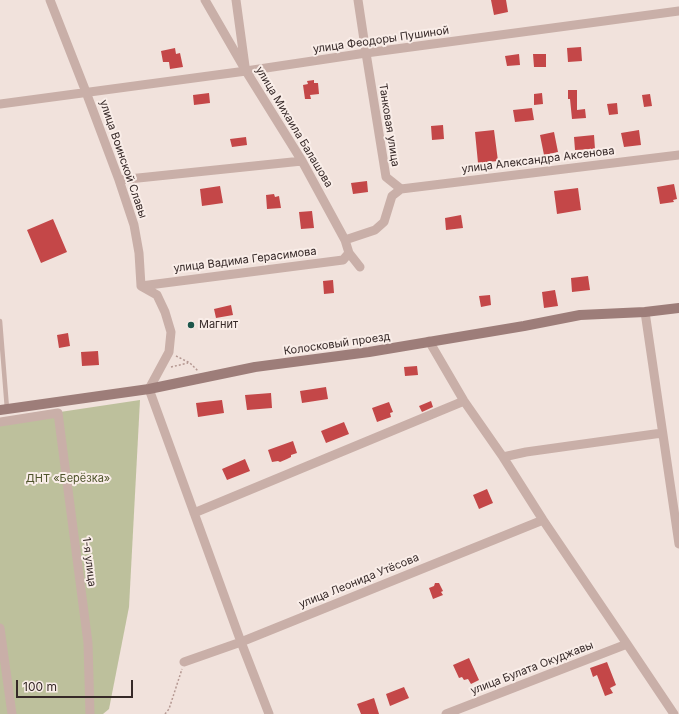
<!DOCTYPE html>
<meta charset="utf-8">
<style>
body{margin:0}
#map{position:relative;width:679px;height:714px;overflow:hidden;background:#f1e2dc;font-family:Inter,sans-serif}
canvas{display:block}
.scale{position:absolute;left:16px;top:680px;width:117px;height:18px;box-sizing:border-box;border:2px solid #362928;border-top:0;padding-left:5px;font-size:12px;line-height:14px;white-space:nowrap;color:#362928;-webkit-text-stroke:3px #f9ede8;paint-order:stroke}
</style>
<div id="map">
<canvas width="679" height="714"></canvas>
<div class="scale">100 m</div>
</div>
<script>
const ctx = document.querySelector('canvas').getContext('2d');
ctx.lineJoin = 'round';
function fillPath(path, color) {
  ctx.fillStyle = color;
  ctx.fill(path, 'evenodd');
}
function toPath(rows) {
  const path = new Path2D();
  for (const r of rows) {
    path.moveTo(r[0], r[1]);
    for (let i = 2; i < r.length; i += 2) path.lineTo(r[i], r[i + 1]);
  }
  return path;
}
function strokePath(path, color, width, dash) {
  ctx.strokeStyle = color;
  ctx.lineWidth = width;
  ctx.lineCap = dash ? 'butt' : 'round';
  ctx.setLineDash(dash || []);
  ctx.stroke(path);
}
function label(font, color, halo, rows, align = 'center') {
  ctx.font = font + ' Inter,sans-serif';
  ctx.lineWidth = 4;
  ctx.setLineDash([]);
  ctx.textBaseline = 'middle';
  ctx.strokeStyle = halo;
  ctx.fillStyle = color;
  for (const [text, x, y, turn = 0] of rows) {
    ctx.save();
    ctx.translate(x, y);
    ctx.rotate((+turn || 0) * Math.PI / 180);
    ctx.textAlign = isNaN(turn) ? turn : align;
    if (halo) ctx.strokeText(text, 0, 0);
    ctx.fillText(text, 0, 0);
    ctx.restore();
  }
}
const green = toPath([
 [140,400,129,607,109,709,103,714,0,714,0,421]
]);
const building = toPath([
 [491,0,506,0,508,12,494,15],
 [581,47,582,61,568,62,567,48],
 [175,48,176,54,180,53,183,67,170,69,169,62,163,62,161,51],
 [519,54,520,65,507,66,505,56],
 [533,54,546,54,546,67,534,67],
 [314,80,314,83,318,83,319,94,310,95,311,99,305,99,303,85,308,84,307,81],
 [568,90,577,90,577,110,585,109,586,118,572,119,570,99,568,99],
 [209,93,210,103,194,105,193,95],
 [542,93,543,104,534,105,534,94],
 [650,94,652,106,644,107,642,95],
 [617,103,618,114,609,115,607,104],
 [532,108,534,120,515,122,513,110],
 [443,125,444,139,432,140,431,126],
 [494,130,498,161,478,163,475,132],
 [639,130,641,145,624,147,621,133],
 [554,132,558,152,544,155,540,135],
 [594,135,595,149,575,150,574,137],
 [246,137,247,145,232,147,230,139],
 [367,181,368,192,353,194,351,183],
 [674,184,677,199,673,200,674,202,660,204,657,187],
 [220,186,223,203,202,206,200,189],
 [578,188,581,210,557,214,554,191],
 [274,194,275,197,279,196,281,208,267,209,266,195],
 [312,211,314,228,301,229,299,212],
 [461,215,463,228,446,230,445,218],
 [53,219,67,252,41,263,27,230],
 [588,276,590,290,572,292,571,278],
 [333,280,334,293,324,294,323,281],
 [555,290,558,306,544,308,542,292],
 [490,295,491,305,481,307,479,296],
 [231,305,233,315,216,318,214,309],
 [68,333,70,346,59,348,57,335],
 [98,351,99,365,82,366,81,352],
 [417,366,418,375,405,376,404,367],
 [326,387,328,399,302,403,300,391],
 [271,393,272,408,247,410,245,395],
 [222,400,224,413,198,417,196,403],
 [431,401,433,407,422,412,419,406],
 [389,402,393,412,390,413,391,417,377,422,372,408],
 [344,422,349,434,326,443,321,431],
 [293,441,297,453,291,455,291,457,287,459,280,462,278,461,272,462,268,450],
 [245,459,250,471,227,480,222,469],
 [487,489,493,503,479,509,473,495],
 [435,583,439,583,443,591,441,592,443,595,433,599,429,588,434,586],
 [469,658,479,680,471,684,468,679,464,680,462,677,459,678,453,665],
 [607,662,616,685,610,688,613,693,605,696,597,675,593,677,590,668],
 [404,687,409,698,390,706,386,694],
 [374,698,379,714,361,714,357,704]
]);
const path = toPath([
 [176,356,190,363,198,371],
 [171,367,188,363],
 [165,714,169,709,182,669]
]);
const lane = toPath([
 [0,321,7,409]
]);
const street = toPath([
 [50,0,86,92,119,180,134,225,139,253,141,286],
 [205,0,246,71,302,161,345,240,349,253,360,267],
 [236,0,245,66],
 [0,104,246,71,366,53,679,11],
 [119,180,302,161],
 [401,189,679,155],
 [345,240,375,230,384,222,392,196,401,189,386,177,366,53,358,0],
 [141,286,157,295,165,312,171,332,169,352,149,389,241,642,269,714],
 [141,286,343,260,349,253],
 [645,312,679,544],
 [429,341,464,401,503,457,543,520,627,644,674,714],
 [0,422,58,413,88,643,90,714],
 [503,457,526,452,662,433],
 [194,513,464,401],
 [0,628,12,714],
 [184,662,241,642,543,520],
 [446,714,627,644]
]);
const secondary = toPath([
 [0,410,149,389,255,367,369,352,524,326,580,315,645,312,679,308]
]);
const markers = [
 [191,325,4,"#1e574c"]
];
const streetNames = [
 ["улица Феодоры Пушиной",381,40,-8],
 ["Танковая улица",389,125,81],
 ["улица Михаила Балашова",294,127,59],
 ["улица Воинской Славы",123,159,71],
 ["улица Александра Аксенова",538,160,-7],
 ["улица Вадима Герасимова",245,260,-7],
 ["Колосковый проезд",337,344,-8],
 ["1-я улица",89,562,83],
 ["улица Леонида Утёсова",359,581,-22],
 ["улица Булата Окуджавы",532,668,-21]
];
const poiNames = [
 ["Магнит",199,325]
];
const parkNames = [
 ["ДНТ «Берёзка»",68,479]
];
fillPath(green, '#bdc09c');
fillPath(building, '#c44748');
strokePath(path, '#b59892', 1.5, [2, 2]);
strokePath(lane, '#c9afa8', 4.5);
strokePath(street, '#c9afa8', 9);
strokePath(secondary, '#9d7d79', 10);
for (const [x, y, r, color] of markers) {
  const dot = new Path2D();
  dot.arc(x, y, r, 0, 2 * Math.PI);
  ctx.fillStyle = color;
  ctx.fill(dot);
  strokePath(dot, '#f9ede8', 1.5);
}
label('11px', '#362928', '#f9ede8', streetNames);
label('11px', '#362928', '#f9ede8', poiNames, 'left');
label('11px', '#4f542c', '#f9ede8', parkNames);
</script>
